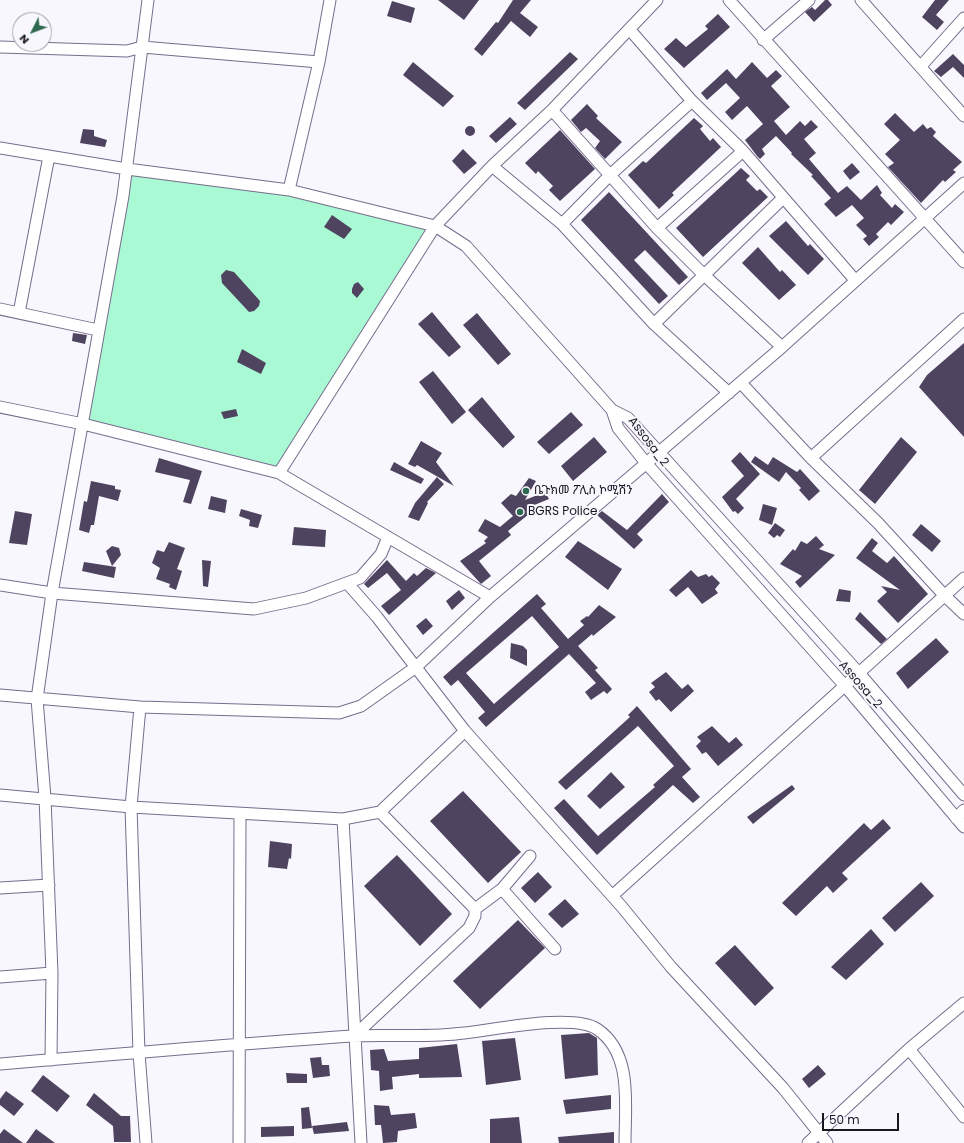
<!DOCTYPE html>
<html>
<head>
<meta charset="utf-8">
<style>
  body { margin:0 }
  #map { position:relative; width:964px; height:1143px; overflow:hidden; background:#f9f7fe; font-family:Poppins,sans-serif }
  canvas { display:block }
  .north { position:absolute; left:12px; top:12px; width:40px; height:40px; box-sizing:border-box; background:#f9f7fe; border:1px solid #9f9da6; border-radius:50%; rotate:228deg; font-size:11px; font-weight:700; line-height:16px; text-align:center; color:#191521 }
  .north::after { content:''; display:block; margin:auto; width:14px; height:18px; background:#2e6851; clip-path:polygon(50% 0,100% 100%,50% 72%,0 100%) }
  .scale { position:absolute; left:822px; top:1113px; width:77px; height:18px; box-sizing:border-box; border:2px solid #191521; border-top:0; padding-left:5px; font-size:12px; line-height:14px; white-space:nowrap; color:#191521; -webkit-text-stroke:3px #f9f7fe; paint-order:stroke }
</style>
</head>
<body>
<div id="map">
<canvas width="964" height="1143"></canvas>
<div class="north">N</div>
<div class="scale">50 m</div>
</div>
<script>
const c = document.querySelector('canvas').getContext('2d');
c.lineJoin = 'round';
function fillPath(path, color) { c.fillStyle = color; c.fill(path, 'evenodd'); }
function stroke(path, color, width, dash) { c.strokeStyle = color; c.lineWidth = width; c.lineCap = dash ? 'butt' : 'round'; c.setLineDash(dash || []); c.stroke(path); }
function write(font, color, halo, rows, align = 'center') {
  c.font = font + ' Poppins,"Noto Sans Ethiopic",sans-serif'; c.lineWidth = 4; c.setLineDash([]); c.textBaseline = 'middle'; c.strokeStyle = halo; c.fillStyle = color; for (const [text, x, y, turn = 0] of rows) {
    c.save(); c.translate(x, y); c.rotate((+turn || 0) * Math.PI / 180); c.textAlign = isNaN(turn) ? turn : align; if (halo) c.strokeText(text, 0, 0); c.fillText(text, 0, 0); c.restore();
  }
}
fillPath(new Path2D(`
  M125 167 295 191 434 228 280 471 82 422Z`), '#aaf9d5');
fillPath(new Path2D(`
  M438 0H479L464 20Z
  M513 0H531L520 13 538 27 530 37 511 21 482 56 474 49 496 22 498 23Z
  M825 0H828L832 5 814 22 805 12 812 7 815 10Z
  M935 0H949L936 15 944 22 937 30 922 17Z
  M392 1 415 8 411 23 387 16Z
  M718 14 730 27 684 68 664 49 676 38 686 47 708 29 705 26Z
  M570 52 578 59 525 110 517 103Z
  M953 54 964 65V78L953 67 941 77 934 71Z
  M413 62 454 96 443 107 403 75Z
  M752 62 767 78 776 70 782 76 771 86 790 107 774 121 786 135 800 121 805 126 811 120 818 127 804 139 816 153 809 159 838 193 847 186 861 200 877 185 882 193 880 195 892 208 895 204 904 212 891 225 888 222 876 234 879 237 869 246 863 239 867 236 856 225 864 218 852 205 836 217 824 204 831 198 811 176 813 175 791 154 792 153 776 136 762 149 765 154 760 159 757 156 745 140 763 124 747 106 732 120 725 112 740 98 726 83 707 100 701 93 727 69 736 79Z
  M587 104 598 116 596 118 622 142 605 159 595 148 600 141 586 128 581 132 571 120Z
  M895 113 914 132 923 124 927 129 931 127 936 132 933 136 962 162 953 170 956 172 945 182 943 180 921 203 888 167 894 163 885 154 900 140 884 124Z
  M510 117 517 124 496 143 489 136Z
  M694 118 703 126 700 129 710 141 713 138 721 147 672 193 674 195 659 209 628 175 643 161 646 163Z
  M465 131a5 5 0 1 1 10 0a5 5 0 1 1-10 0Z
  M83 129 94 130V136L107 140 105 147 80 143Z
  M560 130 595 169 560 201 549 190 553 186 538 171 536 174 525 163Z
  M463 149 477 163 464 174 452 161Z
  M852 163 860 172 850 180 843 171Z
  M741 168 750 176 746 180 757 191 760 189 768 197 703 257 676 228Z
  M609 192 688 277 679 285 645 250 634 260 668 296 659 304 581 220Z
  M332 215 352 229 344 239 324 227Z
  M786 221 808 246 810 244 824 259 808 275 769 236Z
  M758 247 780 272 782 270 796 285 779 300 742 263Z
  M226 270 234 272 260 301 259 306 254 311 249 312 222 283 221 275Z
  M358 282 364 289 357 298 352 293V289L354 284Z
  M432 312 461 347 449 357 418 324Z
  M477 313 511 354 498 365 463 325Z
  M73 333 87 335 85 344 72 341Z
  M964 343V437L919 387 927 375Z
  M242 349 266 363 261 374 237 362Z
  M433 371 466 412 452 424 419 382Z
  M482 397 515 437 503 448 468 410Z
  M236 409 238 416 224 419 221 412Z
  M571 412 583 425 549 454 537 442Z
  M594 437 607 452 573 481 561 466Z
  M901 437 917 452 875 504 859 490Z
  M421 441 442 453 436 462 454 486 417 465 415 467 408 464Z
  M740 452 760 474 736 499 744 508 738 514 735 511 733 512 722 497 744 476 731 461Z
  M755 456 768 465 773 457 797 472 800 469 820 491 809 501 799 490 801 488 786 472 779 482 751 462Z
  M159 458 202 471 191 504 183 502 190 480 155 472Z
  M394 462 424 479 421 484 390 470Z
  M437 477 444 484 427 502 428 503 419 521 408 517 415 503Z
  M529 478 536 481 525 500 545 492 549 499 527 508 529 514 508 531 511 535 479 561 491 576 481 584 460 561 486 543 484 541 488 537 478 531 485 519 500 527 513 516 501 503 511 494 516 496Z
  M91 481 115 486V489L121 490 118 501 99 496 94 525H91L89 533 79 530 84 501 87 502Z
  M662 494 669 502 637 534 643 540 634 549 597 515 602 511 627 530Z
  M211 496 227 500 225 513 208 509Z
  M763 504 777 508 772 525 759 520Z
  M241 509 262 515 258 528 249 526 250 520 239 516Z
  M15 511 32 514 27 545 9 543Z
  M775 523 785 530 780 537 777 535 774 538 768 533Z
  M921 524 941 541 932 552 912 535Z
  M294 527 326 530 325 547 292 545Z
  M816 536 824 545 819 549 835 555 800 588 795 582 802 576 780 564 793 549 795 551 801 541 807 544Z
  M872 538 878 543 872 551 887 563 894 556 928 594 898 623 877 601 887 592 881 586 900 590 856 558Z
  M578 541 622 569 608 590 565 557Z
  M169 542 185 548 177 569 182 571 176 590 169 587 170 584 156 579 160 568 152 563 157 550 164 552Z
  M112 546 119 548 121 555 112 566 106 551Z
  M202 560 211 561 208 587 203 586Z
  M387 560 406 581 414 573 417 576 426 568 436 573 389 615 381 606 401 590 387 573 368 588 364 584Z
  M84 562 116 567 114 578 82 571Z
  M691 570 698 577 706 574 709 577 712 575 720 583 715 589 718 593 702 604 688 587 676 597 669 590Z
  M839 589 851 591 850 602 836 601Z
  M459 590 465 598 452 610 446 601Z
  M537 594 546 604 541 608 568 639 584 625 580 621 587 616 588 617 599 605 616 617 593 636 592 634 578 646 598 668 595 670 612 689 607 694 604 691 591 700 585 692 596 683 569 654 486 727 478 718 485 712 458 680 451 686 443 677ZM532 616 559 647 494 704 466 673Z
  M860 612 887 639 881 644 855 619Z
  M426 618 433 626 423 635 416 626Z
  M936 638 949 652 908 689 896 673Z
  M511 643 523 646 527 650V666L510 658Z
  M666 672 682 689 688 684 694 691 671 712 659 699 656 701 649 692 655 687 651 683Z
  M637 706 691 769 682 777 700 797 693 803 673 785 597 855 554 808 564 799 598 836 655 787 653 785 674 766 638 726 566 790 558 782 630 717 628 715Z
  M712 726 729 743 736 737 743 745 718 766 706 752 702 754 696 746 701 741 697 737Z
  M611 772 625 787 600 809 587 796Z
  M792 785 795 789 753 824 747 817Z
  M463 791 521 852 488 883 430 821Z
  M883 819 891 828 842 873 848 879 833 893 827 886 796 916 782 903 864 823 871 830Z
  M270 841 292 844 291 859 289 858 287 869 268 867Z
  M397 855 452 914 420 946 364 886Z
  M538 872 552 887 535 903 521 888Z
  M921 882 934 896 895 932 882 918Z
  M565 899 579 914 562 928 548 914Z
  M518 920 545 948 480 1009 453 981Z
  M871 929 884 944 846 980 831 967Z
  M735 945 774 988 755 1006 715 963Z
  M589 1033 597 1038 598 1075 565 1079 561 1035Z
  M515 1038 521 1080 486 1085 482 1041Z
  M457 1044 462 1077 419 1078V1074L392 1077 393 1089 380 1091 379 1071 371 1070 370 1050 384 1049 388 1061 419 1059V1048Z
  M321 1057 322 1065H329L330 1076 313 1078 310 1058Z
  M818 1065 826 1074 809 1088 802 1079Z
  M286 1073 307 1074V1083H287Z
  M43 1075 70 1096 57 1112 31 1091Z
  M6 1091 24 1104 14 1116 0 1105V1099Z
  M94 1093 121 1116H130L131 1142H114L113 1126 86 1105Z
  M611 1095V1109L566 1114 563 1100Z
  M374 1105 389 1106 391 1115 415 1113 417 1128 398 1131 397 1142 383 1143 381 1125H375Z
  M309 1107 312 1128 302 1129 301 1108Z
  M519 1117 522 1143H490V1119Z
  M347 1122 349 1131 314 1134 312 1126Z
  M294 1126V1136L261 1137V1127Z
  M4 1129 23 1143H0V1134Z
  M36 1129 55 1143H26Z
  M614 1132V1143H559L558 1137Z`), '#4e4460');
const minor = new Path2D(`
  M729 0 964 262
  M861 0 964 116
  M630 30 692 101 743 151 855 280
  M763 40 809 0
  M0 47 127 51 142 47 319 62
  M921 66 964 18
  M552 110 657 228 703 274 782 347
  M0 148 127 169 289 190 435 226 466 246 612 410 628 418 859 673 964 795
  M492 166 562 224 654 324 729 393
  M289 190 319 62 330 0
  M562 224 610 175 692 101
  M657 228 743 151
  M0 309 98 330
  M19 313 49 156
  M654 324 783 198
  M741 383 811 458 878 523 944 595 964 614
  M0 407 83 424 279 473 490 597
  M612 410 618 428 646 463 845 686 964 827
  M811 458 964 319
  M279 473 435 226 492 166 552 110 657 0
  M348 584 377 617 465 731 622 907 671 967 783 1088 827 1143
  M0 585 52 593 254 609 306 598 360 578 381 554 388 537
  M0 695 140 707 339 713 361 706 416 667 490 597 782 347 964 183
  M140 707 131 807 139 1053 146 1143
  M0 795 131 807 343 819 380 812 465 731
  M956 818 964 810
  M343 819 361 1143
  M0 888 49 885
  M502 889 555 949
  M612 896 964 578
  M475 909 502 889 530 856
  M0 977 52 973
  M354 1036 469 928 475 916V909L380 812
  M909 1049 964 1117
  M51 1060 52 973 45 798 37 699 52 593 123 196 148 0
  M0 1064C117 1054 234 1044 352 1036 389 1034 427 1038 464 1033 494 1030 573 1013 597 1029 633 1053 625 1105 625 1143
  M239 1143 240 814
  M808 1143 909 1049 964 1003`);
stroke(minor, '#776c8b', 13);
stroke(minor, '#fff', 11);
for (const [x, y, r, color] of [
  [526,491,4,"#2e6851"],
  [520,512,4,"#2e6851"]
]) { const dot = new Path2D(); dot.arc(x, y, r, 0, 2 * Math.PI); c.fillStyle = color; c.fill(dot); stroke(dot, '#f9f7fe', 1.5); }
write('12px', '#191521', '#f9f7fe', [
  ["Assosa_2",648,442,53],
  ["Assosa_2",860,685,49]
]);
write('12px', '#191521', '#f9f7fe', [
  ["ቤጉክመ ፖሊስ ኮሚሽን",534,491],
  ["BGRS Police",528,512]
], 'left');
</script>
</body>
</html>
